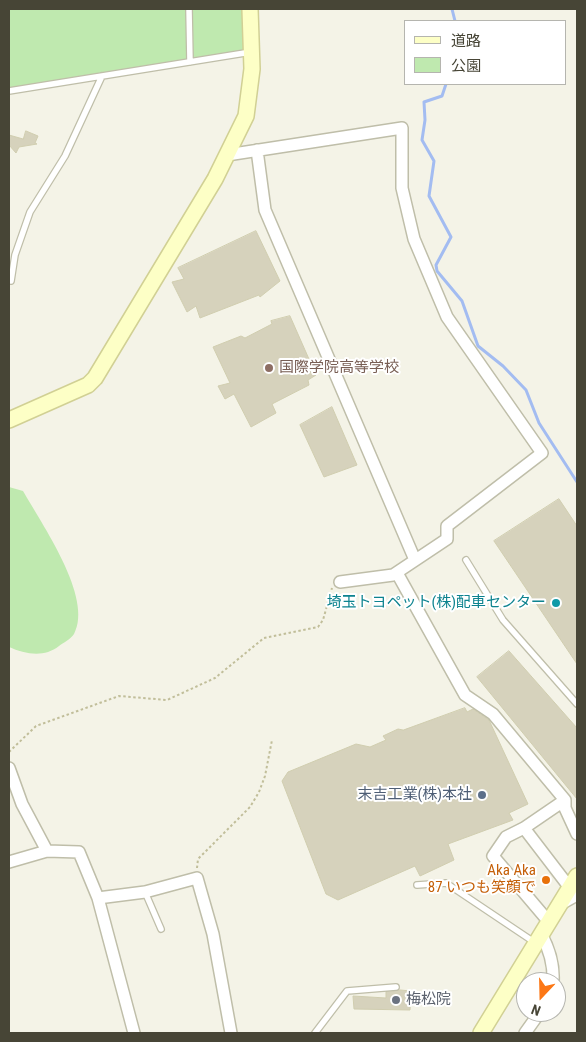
<!DOCTYPE html>
<html>
<head>
<meta charset="utf-8">
<style>
  body { margin:0 }
  #map { position:relative; width:586px; height:1042px; overflow:hidden; background:#f4f3e7; font-family:"Roboto Condensed","Noto Sans JP",sans-serif }
  canvas { display:block }
  .frame { position:absolute; inset:0; border:10px solid #474536; pointer-events:none }
  .legend { position:absolute; left:404px; top:20px; width:162px; height:65px; box-sizing:border-box; background:#fff; border:1px solid #b5b5af; margin:0; padding:6px 9px; list-style:none; font-size:15px; color:#474536 }
  .legend li { display:flex; align-items:center; gap:10px; height:25px }
  .legend b { width:25px; border:1px solid #b5b5af }
  .north { position:absolute; left:516px; top:972px; width:50px; height:50px; box-sizing:border-box; background:#fff; border:1px solid #b5b5af; border-radius:50%; rotate:201deg; font-size:14px; font-weight:700; line-height:20px; text-align:center; color:#474536 }
  .north::after { content:''; display:block; margin:auto; width:18px; height:22px; background:#fc7715; clip-path:polygon(50% 0,100% 100%,50% 72%,0 100%) }
</style>
</head>
<body>
<div id="map">
<canvas width="586" height="1042"></canvas>
<div class="frame"></div>
<ul class="legend">
<li><b style="height:6px;background:#fdffc6"></b>道路</li>
<li><b style="height:14px;background:#bfe9af"></b>公園</li>
</ul>
<div class="north">N</div>
</div>
<script>
const c = document.querySelector('canvas').getContext('2d');
c.lineJoin = 'round';
function fillPath(path, color) { c.fillStyle = color; c.fill(path, 'evenodd'); }
function stroke(path, color, width, dash) { c.strokeStyle = color; c.lineWidth = width; c.lineCap = dash ? 'butt' : 'round'; c.setLineDash(dash || []); c.stroke(path); }
function write(font, color, halo, rows, align = 'center') {
  c.font = font + ' "Roboto Condensed","Noto Sans JP",sans-serif'; c.lineWidth = 4; c.setLineDash([]); c.textBaseline = 'middle'; c.strokeStyle = halo; c.fillStyle = color; for (const [text, x, y, turn = 0] of rows) {
    c.save(); c.translate(x, y); c.rotate((+turn || 0) * Math.PI / 180); c.textAlign = isNaN(turn) ? turn : align; if (halo) c.strokeText(text, 0, 0); c.fillText(text, 0, 0); c.restore();
  }
}
fillPath(new Path2D(`
  M9 9H247L251 52 9 91Z
  M9 487 23 491C41 523 94 598 74 634 71 639 63 643 59 646 44 658 25 654 9 647Z`), '#bfe9af');
stroke(new Path2D(`
  M452 9 455 21
  M446 84 442 96 424 102 425 120 422 140 434 161 429 196 451 237 436 265 437 271 462 301 478 346 503 366 526 390 539 423 577 482`), '#a3bcf1', 3);
const building = new Path2D(`
  M26 131 38 136 35 143 37 144 19 147 16 153 9 145V135L23 139Z
  M256 231 280 281 260 297 259 295 200 318 196 306 187 312 172 282 184 279 178 268Z
  M290 316 316 375 308 380 309 385 272 404 276 413 251 427 234 394 225 399 218 386 230 383 213 347 241 336 245 338 272 324 271 321Z
  M332 407 357 465 324 477 300 425Z
  M559 499 577 526V664L494 541Z
  M509 651 577 728V799L477 677Z
  M465 708 467 712 473 709 489 720 528 804 509 813 513 820 448 844 454 860 420 876 415 866 338 900 326 894 282 781 288 772 356 744 370 747 386 740 383 736 398 729 403 730Z
  M400 990 411 991 410 1010 354 1009 353 996 386 998V992Z`);
fillPath(building, '#d6d2bc');
stroke(building, '#d0cdaf', 1);
const lane = new Path2D(`
  M189 9 190 62
  M9 91 251 52
  M11 281 15 255 30 212 65 156 102 76
  M466 560 503 620 577 704
  M417 885 446 883 534 942
  M145 892 161 929
  M315 1033 347 991 396 987`);
const street = new Path2D(`
  M257 150 265 210 415 560
  M227 155 402 128V188L414 239 447 317 542 453 447 526V539L393 575 340 582
  M397 573 465 695 493 714 565 800V808L577 834
  M9 768 22 804 47 851
  M524 828 570 888
  M9 862 47 851 79 852 98 898 134 1033
  M98 898 145 892 197 878 213 934 231 1033
  M559 905 577 895
  M549 922 493 856 506 837 524 828 565 800
  M541 934C550 950 554 964 553 982
  M525 1033 540 1012`);
const secondary = new Path2D(`
  M9 420 88 385 95 378 215 179 246 116 252 69 250 9
  M481 1033 577 876`);
stroke(lane, '#bfbea9', 8);
stroke(street, '#bfbea9', 14);
stroke(secondary, '#d1d094', 18);
stroke(new Path2D(`
  M9 752 36 726 119 696 167 700 215 678 264 638 318 627 323 620 332 588
  M197 868 198 859 250 807 259 792 265 776 272 740`), '#c1be9a', 2, [2.5, 2.5]);
stroke(lane, '#fff', 5.5);
stroke(street, '#fff', 11);
stroke(secondary, '#fdffc6', 15);
for (const [x, y, r, color] of [
  [269,368,5,"#8d6e63"],
  [556,603,5,"#0f9aa8"],
  [482,795,5,"#5c6f8a"],
  [546,880,5,"#e8710a"],
  [396,1000,5,"#6b7280"]
]) { const dot = new Path2D(); dot.arc(x, y, r, 0, 2 * Math.PI); c.fillStyle = color; c.fill(dot); stroke(dot, '#fff', 2); }
write('15px', '#785e54', '#fff', [
  ["国際学院高等学校",279,368]
], 'left');
write('15px', '#0d838f', '#fff', [
  ["埼玉トヨペット(株)配車センター",546,603]
], 'right');
write('15px', '#4e5e75', '#fff', [
  ["末吉工業(株)本社",472,795]
], 'right');
write('15px', '#c56008', '#fff', [
  ["Aka Aka",536,871],
  ["87 いつも笑顔で",536,888]
], 'right');
write('15px', '#5b616d', '#fff', [
  ["梅松院",406,1000]
], 'left');
</script>
</body>
</html>
